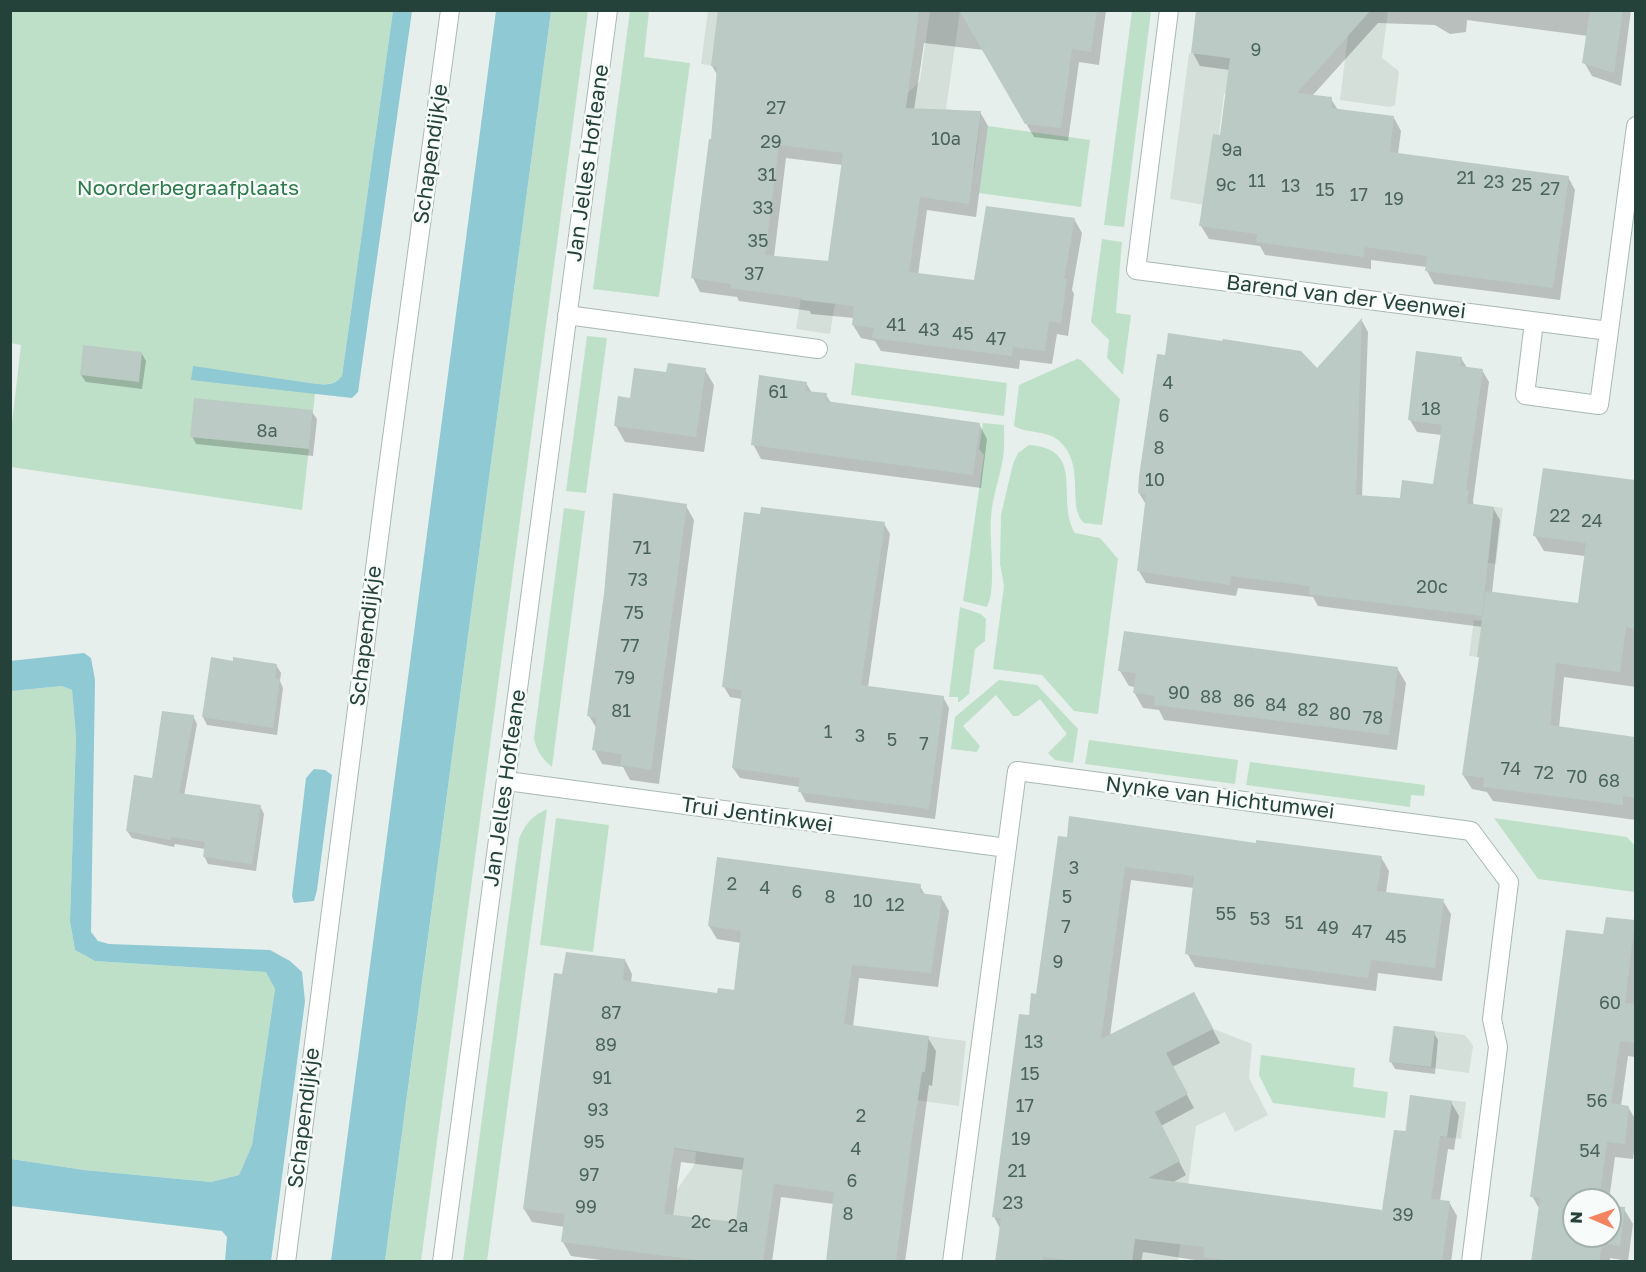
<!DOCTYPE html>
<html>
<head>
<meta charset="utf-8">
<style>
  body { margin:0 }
  #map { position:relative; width:1646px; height:1272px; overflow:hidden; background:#e6efeb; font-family:"Golos Text",sans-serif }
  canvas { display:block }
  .frame { position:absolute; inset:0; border:12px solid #24423a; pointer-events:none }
  .north { position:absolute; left:1562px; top:1188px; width:60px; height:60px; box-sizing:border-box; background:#f7fbf9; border:2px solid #a3b1ad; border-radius:50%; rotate:272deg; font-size:16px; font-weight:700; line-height:24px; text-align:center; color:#24423a }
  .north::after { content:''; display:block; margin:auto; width:21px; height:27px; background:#f4845f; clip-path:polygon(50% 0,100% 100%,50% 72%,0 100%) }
</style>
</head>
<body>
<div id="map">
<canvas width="1646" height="1272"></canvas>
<div class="frame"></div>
<div class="north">N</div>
</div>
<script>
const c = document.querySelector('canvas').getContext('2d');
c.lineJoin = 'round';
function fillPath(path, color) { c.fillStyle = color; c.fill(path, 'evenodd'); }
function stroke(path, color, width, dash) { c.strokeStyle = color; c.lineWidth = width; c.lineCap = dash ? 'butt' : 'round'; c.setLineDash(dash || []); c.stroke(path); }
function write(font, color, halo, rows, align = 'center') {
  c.font = font + ' "Golos Text",sans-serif'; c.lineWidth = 5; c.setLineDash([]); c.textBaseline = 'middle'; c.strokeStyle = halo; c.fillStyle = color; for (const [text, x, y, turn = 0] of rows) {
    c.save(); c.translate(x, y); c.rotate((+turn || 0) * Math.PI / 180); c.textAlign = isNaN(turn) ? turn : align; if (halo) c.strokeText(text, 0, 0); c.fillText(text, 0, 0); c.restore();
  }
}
fillPath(new Path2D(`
  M708 11H754L746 71 701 64Z
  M930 11H960L946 109 981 114 974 171 938 167 842 117 908 93 920 81Z
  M1324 11H1388L1382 58 1399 71 1395 105 1390 107 1340 100 1348 35Z
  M1189 53 1291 66 1286 101 1224 93 1219 135 1247 138 1238 211 1170 199Z
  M807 259 841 263 837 304H835L830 334 796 329Z
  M1459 502 1503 508 1496 564 1452 558Z
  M1474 620 1523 626 1518 662 1469 656Z
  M718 988 782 996 841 1046 888 1031 966 1041 959 1106 803 1085 787 1153 783 1185 751 1181 745 1223 710 1261 668 1256 676 1191 695 1164 696 1152 655 1146 710 1051Z
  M1194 992 1214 1029 1252 1044 1249 1078 1268 1115 1235 1132 1225 1112 1196 1126 1178 1261 1113 1262 1146 1016Z
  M1393 1026 1465 1035 1473 1046 1469 1073 1389 1062Z
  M1410 1095 1466 1102 1461 1139 1405 1132Z`), '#d4dfda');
fillPath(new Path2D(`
  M11 11H393L342 376C334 385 327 384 316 385L302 510 11 467V432L21 345 10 343Z
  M551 11H588L421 1261 385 1262Z
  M630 11H649L644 57 690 63 659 297 593 289Z
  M1132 11H1151L1124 227 1104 225Z
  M988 126 1090 140 1081 207 979 193Z
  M1102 239 1122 242 1116 313 1131 315 1123 375 1107 358 1109 340 1091 322Z
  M587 336 607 338 586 493 566 491Z
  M1077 359 1081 360 1120 399 1102 525 1084 523C1066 506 1087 464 1058 440 1046 430 1028 434 1014 426L1019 385Z
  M855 363 1007 383 1004 416 851 395Z
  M983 423 1004 425C1004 436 1005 447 1003 458 1000 478 992 497 991 518 989 540 997 589 987 607L963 601 984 455 979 449Z
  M1029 445C1087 449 1055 499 1075 533L1100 538 1118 559 1098 714 1074 711 1042 675 993 669 1004 586 1000 564 1001 515 1013 464 1018 453Z
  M564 508 585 511 552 767C542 759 536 750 534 738Z
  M960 607 981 614 986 619 985 641 975 649 969 694 958 703V697H949Z
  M999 680 1037 685 1078 729 1073 763 1055 760 1048 753 1067 734 1040 699 1018 716H1013L996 695 963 726 980 746 977 752 951 749 955 717Z
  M62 686 72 690 76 737 70 921 75 950 95 961 267 972 275 989 252 1145 239 1175 211 1182 84 1170 11 1159 10 691Z
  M1089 740 1238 760 1235 784 1085 764Z
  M1250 762 1425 785 1424 796 1411 795 1410 807 1246 785Z
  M547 809 487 1261H463L519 839C525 824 532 816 547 809Z
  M556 818 609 825 593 952 540 945Z
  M1494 818 1627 837 1635 846V892L1538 879Z
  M1261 1055 1355 1068 1353 1087 1388 1092 1385 1118 1273 1103 1259 1075Z`), '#bfe0c8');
fillPath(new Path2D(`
  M393 11H412L358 392 352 398 191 380 193 366 316 384C328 385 334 385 342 376Z
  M496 11H551L385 1261H331Z
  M84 653 91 658 95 680 91 932 98 941 109 944 270 950 290 961 302 972 305 1001 271 1261H225L227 1237 222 1231 11 1206V1159L84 1170 211 1182 239 1175 252 1145 275 989 266 972 95 961 75 950 70 921 76 737 72 690 62 686 11 691 10 661Z
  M314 769 325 770 332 775 317 890 314 901 294 903 292 896 306 778Z`), '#8ec9d4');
fillPath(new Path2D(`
  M720 10H1106L1099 65 1079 62 1068 141 1034 137 984 50 924 43 914 110 980 112 988 126 976 217 927 210 918 275 975 282 1074 219 1082 233 1072 290 1074 294 1068 336 1057 334 1052 364 1020 360 1019 369 881 351 875 341 861 338 853 325 854 318 811 314 810 311 739 301 737 297 700 292 693 278 712 140 718 76 712 66ZM786 158 843 165 830 263 774 257Z
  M1198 10H1631L1621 86 1592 76 1584 62 1588 36 1467 20 1466 32 1450 34 1435 25 1378 23 1312 96 1331 99 1338 110 1394 118 1401 131 1398 154 1568 177 1575 190 1560 300 1434 284 1427 271V267L1371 260V269L1265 255 1260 246 1209 239 1201 226 1222 136 1230 70 1200 66 1193 53Z
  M1362 321 1368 332 1362 497 1401 500 1434 485 1442 435 1417 432 1410 420 1461 358 1467 368 1482 370 1489 382 1473 501 1474 506 1493 508 1500 520 1492 593 1579 605 1585 556 1544 551 1535 536 1544 469 1636 481V687L1564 677 1559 728 1636 738V820L1493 801 1487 792 1472 789 1463 775 1480 659 1483 627 1318 606 1313 597 1238 588 1236 596 1146 583 1139 571 1147 506 1139 493 1318 370Z
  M142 354 146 361 142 389 86 382 81 375Z
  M705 370 714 385 704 452 625 442 616 426 631 399 667 374Z
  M806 383 812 393 826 395 831 403 979 424 987 439 981 488 761 459 753 444Z
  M312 412 317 419 313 456 196 444 192 436Z
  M686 506 694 520 659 784 630 780 623 767 602 764 594 749 597 729 589 716Z
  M884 524 890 534 868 687 943 697 949 708 935 819 806 802 800 791V787L740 778 733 768 742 699 730 697 724 687Z
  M234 662 276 665 281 673 280 681 283 688 277 735 207 725 203 717Z
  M1397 668 1406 683 1397 750 1164 720 1159 710 1143 708 1134 692 1135 687 1129 686 1120 671Z
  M193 716 197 724 184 796 260 806 264 814 256 871 208 864 204 856 205 849 175 844 174 847 132 838 127 831 154 780Z
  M1059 838 1257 844 1381 857 1389 871 1386 893 1443 901 1451 914 1442 981 1378 973 1376 991 1195 967 1187 953 1194 888 1131 880 1110 1036 1201 1007 1220 1043 1172 1067 1194 1108 1161 1126 1186 1175 1172 1183 1384 1212 1408 1133 1451 1102 1459 1116 1454 1150 1448 1149 1440 1201 1449 1202 1457 1216 1451 1262H1208L1143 1252 1141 1262H1005L1001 1230 994 1217 1030 1017 1037 995Z
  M920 886 925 895 941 897 949 911 938 987 859 978 853 1027 928 1038 936 1051 932 1086 929 1085 905 1262H827L834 1204 781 1197 772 1262H616L571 1256 563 1242 565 1227 532 1222 524 1209 564 976 625 960 632 974 631 983 719 995 735 991 741 943 717 939 709 926ZM681 1162 744 1170 737 1224 673 1216Z
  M1607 918 1636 923V1057L1628 1056 1621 1106 1628 1107 1636 1120V1138L1633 1159 1615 1157 1609 1200H1574V1236H1610V1207L1624 1209 1633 1224 1628 1261 1610 1258V1262H1533L1540 1210 1532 1196 1605 936Z
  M1434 1033 1438 1040 1435 1074 1395 1069 1391 1062Z`), '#0003');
fillPath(new Path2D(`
  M718 10H919L906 108 981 111 969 204 920 197 909 272 974 280 986 206 1075 218 1064 279H1067L1061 323 1049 321 1045 351 1013 347 1012 356 872 338 874 328 852 325 854 306 801 300V298L730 288 731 284 691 278 709 139H711L717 67 711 66ZM779 145 843 153 828 261 765 255Z
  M959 10H1097L1091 52 1072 49 1061 128 1025 124Z
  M1196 10H1371L1297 93 1332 97 1331 108 1394 116 1390 152 1569 176 1553 288 1425 271 1427 256 1365 247 1364 257 1256 242 1257 234 1199 226 1213 134 1220 135 1230 58 1191 53Z
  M1590 10H1623L1614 73 1582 63Z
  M1362 318 1356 495 1400 498 1402 480 1433 484 1442 425 1408 420 1416 351 1462 357 1460 366 1483 369 1466 490H1469L1467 503 1494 507 1482 616 1309 594 1310 586 1231 576 1230 585 1137 571 1146 495 1138 493 1139 476 1157 354 1165 355 1168 333 1222 341 1223 339 1301 351 1317 368Z
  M83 345 142 352 139 382 80 375Z
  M668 363 706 368 696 437 614 426 618 396 630 398 634 368 666 372Z
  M759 375 807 382 806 391 827 393 826 401 980 423 973 475 751 445Z
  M194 398 313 410 309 449 190 437Z
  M1543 468 1635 480V629L1626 627 1620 672 1556 663 1550 725 1635 737V798L1623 796V805L1483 787 1484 778 1462 775 1479 657H1477L1486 591 1578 603 1586 543 1533 536Z
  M613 493 687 504 651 770 620 765 622 754 592 750 597 718 587 716 604 594Z
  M761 507 885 522 861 685 944 696 929 809 798 792 800 778 732 768 742 690 722 687 744 512 760 514Z
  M1124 631 1398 667 1389 735 1154 705 1155 696 1133 693 1136 673 1118 671Z
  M211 657 233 661V657L277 664 275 678 280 679 273 728 202 717Z
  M162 711 194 715 179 793 261 805 252 864 203 857 205 842 171 837 170 840 126 831 134 775 152 778Z
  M1069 816 1256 843V840L1382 856 1377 891 1444 899 1435 968 1371 960 1368 978 1185 954 1194 876 1125 867 1101 1039 1194 992 1213 1029 1166 1053 1188 1094 1155 1112 1180 1161 1148 1178 1382 1210 1394 1130 1406 1131 1410 1095 1452 1101 1447 1137 1440 1136 1431 1199 1450 1201 1442 1262H1239L1203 1257 1204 1247 1135 1239 1132 1262H1084L1043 1257V1262H995L1001 1218 992 1217 1019 1014 1029 1015 1031 993 1036 994 1058 836 1067 837Z
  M717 857 921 884 920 893 942 896 931 973 852 965 844 1024 929 1036 925 1072H922L912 1137 896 1262H826L834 1192 774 1184 763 1262H711L561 1242 565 1214 523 1209 554 973 562 974 566 952 625 959 623 980 717 993 718 988 734 990 741 931 708 926ZM674 1148 744 1158 736 1222 664 1214Z
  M1606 917 1635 920 1625 1003 1635 1004V1043L1620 1041 1611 1103 1629 1106 1625 1144 1607 1142 1599 1200H1574V1236H1610V1206L1625 1207 1620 1246 1602 1243 1599 1262H1531L1540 1198 1530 1197 1566 930 1603 934Z
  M1394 1026 1435 1031 1431 1067 1389 1062Z`), '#bbcac4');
const minor = new Path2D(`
  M1169 10 1136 270 1609 331 1636 126
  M567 315 818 349
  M1534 322 1525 395 1599 405 1609 331
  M507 781 1007 848
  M286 1262 387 475 450 10
  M442 1262 608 10
  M952 1262 1017 771 1471 831 1509 882 1492 1019 1498 1047 1471 1262`);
stroke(minor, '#a8b8b2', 20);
stroke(minor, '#fff', 18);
write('18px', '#4a645c', null, [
  ["9",1256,50],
  ["27",776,108],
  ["10a",946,139],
  ["29",771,142],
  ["9a",1232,150],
  ["31",767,175],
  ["21",1466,178],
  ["11",1257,181],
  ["23",1494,182],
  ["9c",1226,185],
  ["25",1522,185],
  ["13",1291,186],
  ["27",1550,189],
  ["15",1325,190],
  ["17",1359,195],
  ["19",1394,199],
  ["33",763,208],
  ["35",758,241],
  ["37",754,274],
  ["41",896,325],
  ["43",929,330],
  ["45",963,334],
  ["47",996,339],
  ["4",1168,383],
  ["61",778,392],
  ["18",1431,409],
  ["6",1164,416],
  ["8a",267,431],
  ["8",1159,448],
  ["10",1155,480],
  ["22",1560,516],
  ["24",1592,521],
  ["71",642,548],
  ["73",638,580],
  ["20c",1432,587],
  ["75",634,613],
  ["77",630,646],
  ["79",625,678],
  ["90",1179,693],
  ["88",1211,697],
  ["86",1244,701],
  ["84",1276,705],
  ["82",1308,710],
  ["81",621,711],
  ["80",1340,714],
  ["78",1373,718],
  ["1",828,732],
  ["3",860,736],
  ["5",892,740],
  ["7",924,744],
  ["74",1511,769],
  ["72",1544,773],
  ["70",1577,777],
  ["68",1609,781],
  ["3",1074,868],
  ["2",732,884],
  ["4",765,888],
  ["6",797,892],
  ["8",830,897],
  ["5",1067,897],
  ["10",863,901],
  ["12",895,905],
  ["55",1226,914],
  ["53",1260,919],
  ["51",1294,923],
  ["7",1066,927],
  ["49",1328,928],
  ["47",1362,932],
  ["45",1396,937],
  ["9",1058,962],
  ["60",1610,1003],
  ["87",611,1013],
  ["13",1034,1042],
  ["89",606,1045],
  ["15",1030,1074],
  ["91",602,1078],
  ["56",1597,1101],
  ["17",1025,1106],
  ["93",598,1110],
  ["2",861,1116],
  ["19",1021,1139],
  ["95",594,1142],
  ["4",856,1149],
  ["54",1590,1151],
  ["21",1017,1171],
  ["97",589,1175],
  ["6",852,1181],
  ["23",1013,1203],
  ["99",586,1207],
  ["8",848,1214],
  ["39",1403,1215],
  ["2c",701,1222],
  ["2a",738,1226]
]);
write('21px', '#24423a', '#f7fbf9', [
  ["Schapendijkje",431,154,-82],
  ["Jan Jelles Hofleane",588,163,-82],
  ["Barend van der Veenwei",1346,297,7],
  ["Schapendijkje",366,636,-83],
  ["Jan Jelles Hofleane",505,788,-82],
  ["Nynke van Hichtumwei",1220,798,7],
  ["Trui Jentinkwei",757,815,8],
  ["Schapendijkje",304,1118,-83]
]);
write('21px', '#2d7a4b', '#f7fbf9', [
  ["Noorderbegraafplaats",188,188]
]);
</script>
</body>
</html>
